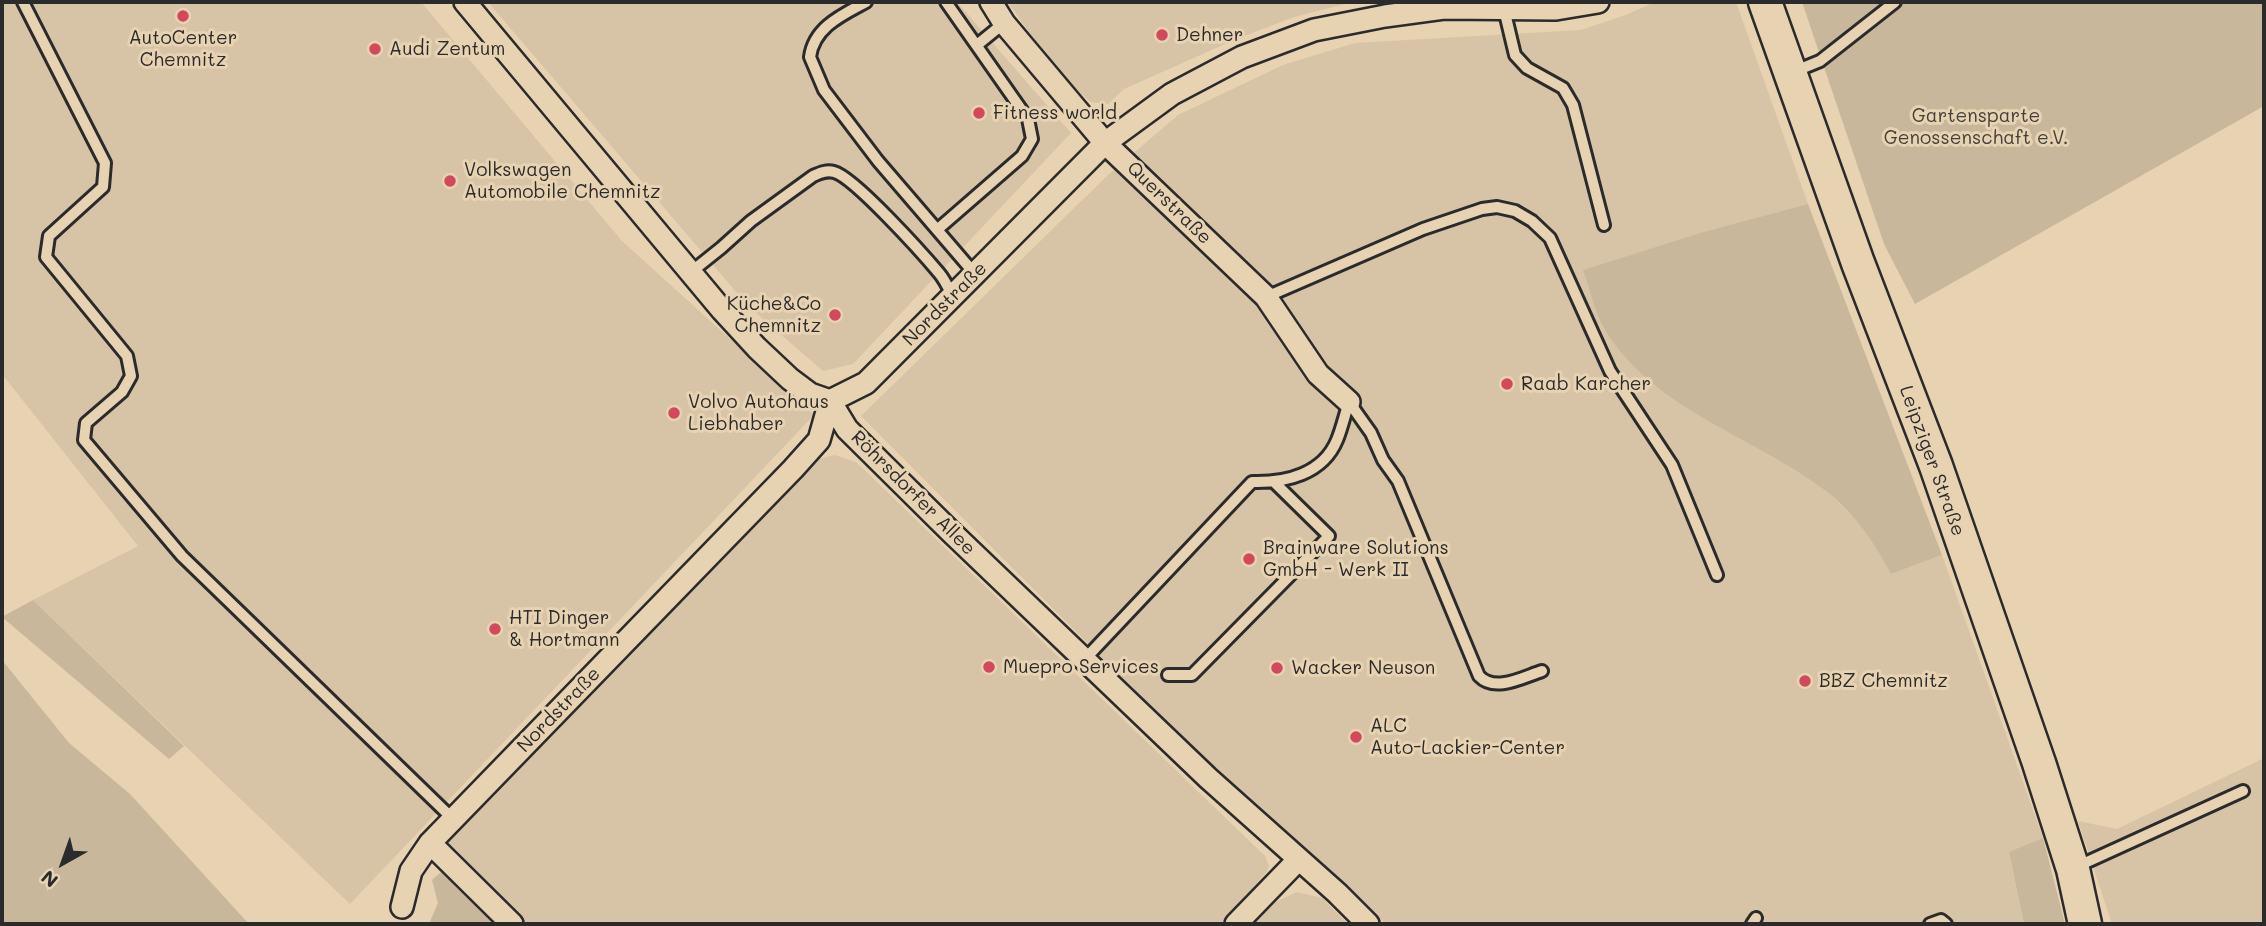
<!DOCTYPE html>
<html>
<head>
<meta charset="utf-8">
<style>
  body { margin:0 }
  #map { position:relative; width:2266px; height:926px; overflow:hidden; background:#e7d2b1; font-family:Mali,sans-serif }
  canvas { display:block }
  .frame { position:absolute; inset:0; border:4px solid #2b2b2b; pointer-events:none }
  .north { position:absolute; left:28px; top:828px; width:70px; height:70px; -webkit-text-stroke:5px #e7d2b1; paint-order:stroke; rotate:220deg; font-size:19px; font-weight:700; line-height:28px; text-align:center; color:#2b2b2b }
  .north::after { content:''; display:block; margin:auto; width:24px; height:32px; background:#2b2b2b; clip-path:polygon(50% 0,100% 100%,50% 72%,0 100%) }
</style>
</head>
<body>
<div id="map">
<canvas width="2266" height="926"></canvas>
<div class="frame"></div>
<div class="north">N</div>
</div>
<script>
const c = document.querySelector('canvas').getContext('2d');
c.lineJoin = 'round';
function fillPath(path, color) { c.fillStyle = color; c.fill(path, 'evenodd'); }
function stroke(path, color, width, dash) { c.strokeStyle = color; c.lineWidth = width; c.lineCap = dash ? 'butt' : 'round'; c.setLineDash(dash || []); c.stroke(path); }
function write(font, color, halo, rows, align = 'center') {
  c.font = font + ' Mali,sans-serif'; c.lineWidth = 6; c.setLineDash([]); c.textBaseline = 'middle'; c.strokeStyle = halo; c.fillStyle = color; for (const [text, x, y, turn = 0] of rows) {
    c.save(); c.translate(x, y); c.rotate((+turn || 0) * Math.PI / 180); c.textAlign = isNaN(turn) ? turn : align; if (halo) c.strokeText(text, 0, 0); c.fillText(text, 0, 0); c.restore();
  }
}
fillPath(new Path2D(`
  M2 2H421L622 241 814 415 350 904 33 600 138 546 2 374Z
  M488 2H957L1071 133 853 364 823 371 749 307Z
  M1008 2H1353L1294 17 1234 40 1124 89 1108 104 1091 102 1077 90 1028 31Z
  M1655 2H1736L1808 204 1703 232 1584 270 1604 329 1829 493 1853 517 1875 544 1891 574 1942 555 2043 838 2009 853 2024 924H1386L1196 752 861 416 1108 175 1178 115 1283 65 1355 43 1581 30 1623 16Z
  M835 455 856 462 1265 856 1269 866 1266 873 1220 924H525L447 849 448 843 469 817 808 466 817 459Z
  M2264 758V924H2112L2078 821 2117 829Z
  M1297 892 1322 898 1348 924H1253L1276 902Z`), '#d7c4a6');
fillPath(new Path2D(`
  M1802 2H2264V106L1915 304 1884 244Z
  M1808 204 1942 555 1891 574C1875 543 1854 513 1826 491 1754 436 1655 411 1605 330 1595 313 1590 289 1583 270L1703 232Z
  M33 600 184 746 169 759 2 617Z
  M2 660 69 743 130 794 249 924H2Z
  M2043 838 2065 924H2024L2009 852Z
  M441 872 494 924H429L438 903 432 880Z`), '#c8b79b');
const lane = new Path2D(`
  M23 2 105 163 103 187 49 236 46 257 127 356 131 376 122 392 86 423 84 440 182 556 453 819
  M866 2C842 15 814 27 810 57L824 90 878 161 975 274
  M1504 9 1515 55 1527 68 1563 88 1573 105 1604 225
  M977 45 1004 23
  M1793 72 1820 61 1895 2
  M938 229 1022 156 1032 139 1028 119 946 2
  M691 272 721 248 751 221 813 176C820 173 826 170 834 172 854 177 923 254 939 273 945 280 949 289 953 297
  M1266 297 1423 229 1482 209 1497 207 1515 211 1532 221 1550 238 1610 371 1672 465 1717 575
  M1349 402 1371 433 1383 460 1398 481 1479 676C1495 693 1523 677 1542 671
  M1084 660 1252 482C1286 483 1323 474 1337 440 1342 428 1345 414 1349 402
  M1168 675H1192L1329 536 1275 483
  M2076 867 2243 791
  M1752 924 1756 918
  M1930 924 1941 920 1946 924`);
const street = new Path2D(`
  M465 2 722 310 757 348 790 379 810 394 830 401 847 429 950 531 1208 778 1337 893 1368 924
  M991 2 1004 23 1105 143 1266 297 1318 374 1349 402
  M430 843 512 924
  M402 907 411 871 430 843 793 469 819 440 830 401 866 383 1105 143 1172 94 1242 57 1314 30 1385 16 1444 8 1556 9 1598 2
  M1236 924 1299 859`);
const secondary = new Path2D(`
  M1765 2 1858 263 1936 466 2039 763 2073 869 2085 924`);
stroke(lane, '#2b2b2b', 16);
stroke(street, '#2b2b2b', 26);
stroke(secondary, '#2b2b2b', 37);
stroke(lane, '#e7d2b1', 10);
stroke(street, '#e7d2b1', 21);
stroke(secondary, '#e7d2b1', 32);
for (const [x, y, r, color] of [
  [183,16,7,"#d1495b"],
  [1162,35,7,"#d1495b"],
  [375,49,7,"#d1495b"],
  [979,113,7,"#d1495b"],
  [450,181,7,"#d1495b"],
  [835,315,7,"#d1495b"],
  [1507,384,7,"#d1495b"],
  [674,413,7,"#d1495b"],
  [1249,559,7,"#d1495b"],
  [495,629,7,"#d1495b"],
  [989,667,7,"#d1495b"],
  [1277,668,7,"#d1495b"],
  [1805,681,7,"#d1495b"],
  [1356,737,7,"#d1495b"]
]) { const dot = new Path2D(); dot.arc(x, y, r, 0, 2 * Math.PI); c.fillStyle = color; c.fill(dot); stroke(dot, '#e7d2b1', 2.5); }
write('19px', '#2b2b2b', '#e7d2b1', [
  ["Dehner",1176,35],
  ["AutoCenter",183,38,"center"],
  ["Chemnitz",183,60,"center"],
  ["Audi Zentum",389,49],
  ["Fitness world",993,113],
  ["Volkswagen",464,170],
  ["Automobile Chemnitz",464,192],
  ["Küche&Co",821,304,"right"],
  ["Chemnitz",821,326,"right"],
  ["Raab Karcher",1521,384],
  ["Volvo Autohaus",688,402],
  ["Liebhaber",688,424],
  ["Brainware Solutions",1263,548],
  ["GmbH - Werk II",1263,570],
  ["HTI Dinger",509,618],
  ["& Hortmann",509,640],
  ["Muepro Services",1003,667],
  ["Wacker Neuson",1291,668],
  ["BBZ Chemnitz",1819,681],
  ["ALC",1370,726],
  ["Auto-Lackier-Center",1370,748]
], 'left');
write('19px', '#43403c', '#e7d2b1', [
  ["Gartensparte",1976,116],
  ["Genossenschaft e.V.",1976,138]
]);
write('19px', '#2b2b2b', '#e7d2b1', [
  ["Querstraße",1169,203,44],
  ["Nordstraße",945,304,-45],
  ["Leipziger Straße",1932,461,70],
  ["Röhrsdorfer Allee",913,493,45],
  ["Nordstraße",559,710,-46]
]);
</script>
</body>
</html>
